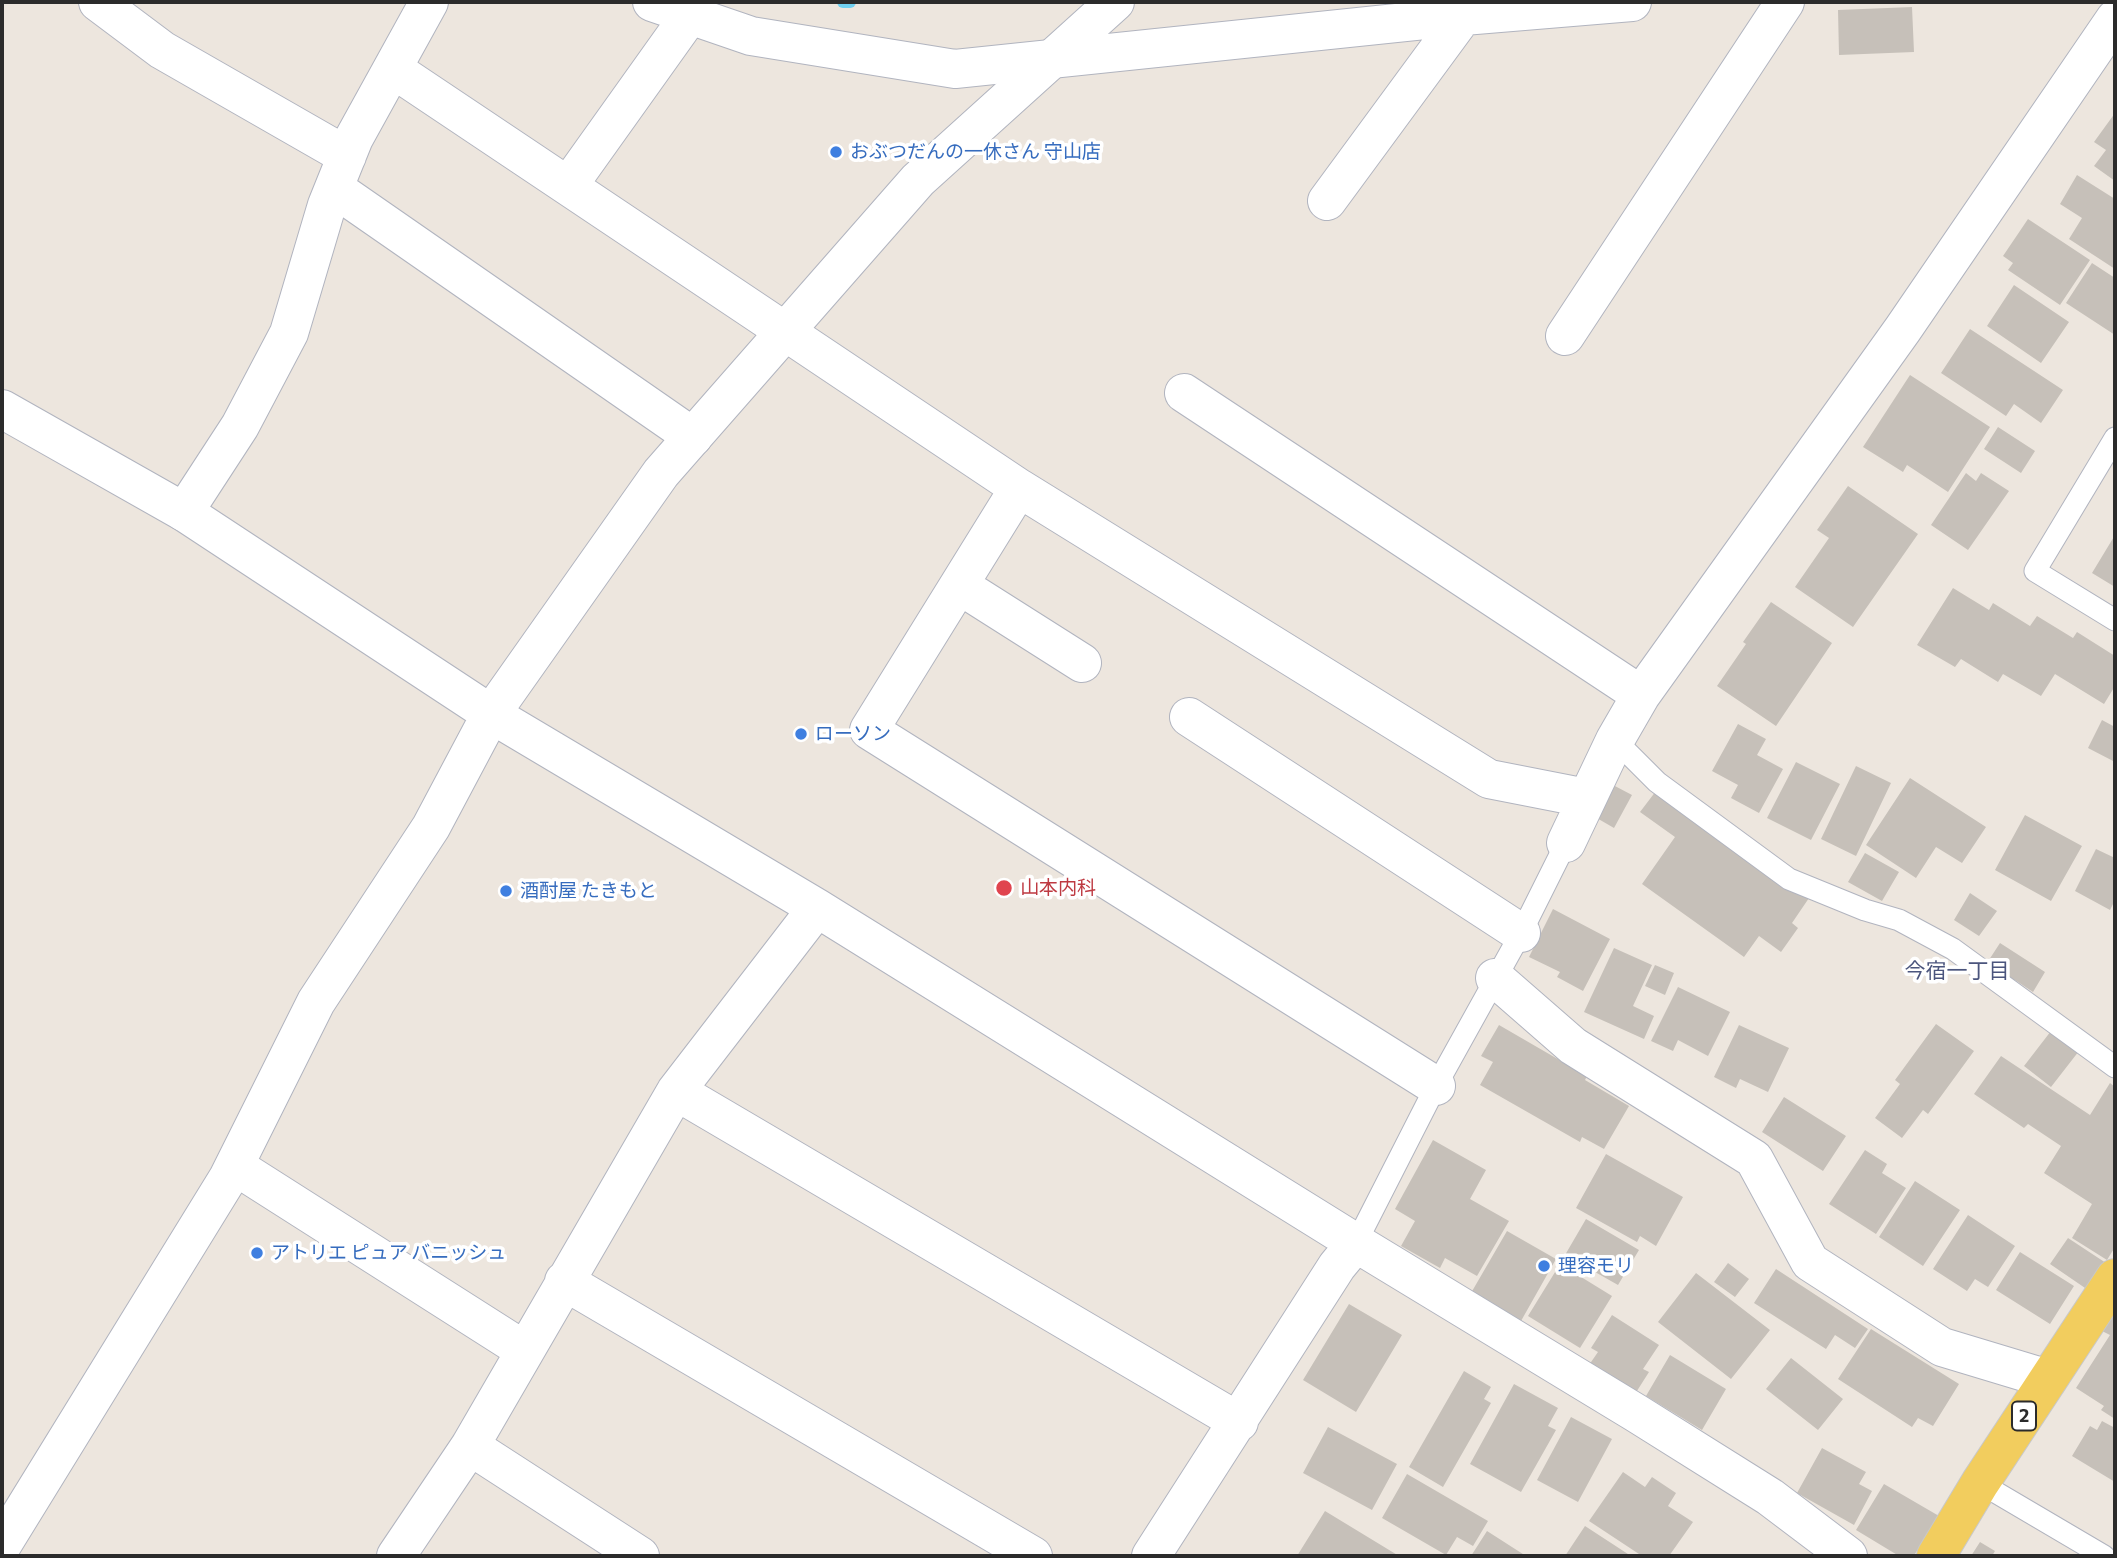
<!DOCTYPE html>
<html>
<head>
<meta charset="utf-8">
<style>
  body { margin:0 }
  #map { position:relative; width:2117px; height:1558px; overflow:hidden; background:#ede6de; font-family:Commissioner,sans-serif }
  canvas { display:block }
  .frame { position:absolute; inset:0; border:4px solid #2b2b2b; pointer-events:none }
</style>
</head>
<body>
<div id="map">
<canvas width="2117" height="1558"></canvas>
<div class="frame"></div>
</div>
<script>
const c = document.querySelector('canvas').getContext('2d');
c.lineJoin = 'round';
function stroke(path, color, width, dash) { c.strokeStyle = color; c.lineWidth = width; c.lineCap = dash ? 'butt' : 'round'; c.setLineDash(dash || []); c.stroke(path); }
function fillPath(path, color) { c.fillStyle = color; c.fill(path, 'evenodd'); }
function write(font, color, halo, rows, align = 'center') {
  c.font = font + ' Commissioner,"Noto Sans JP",sans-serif'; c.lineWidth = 7; c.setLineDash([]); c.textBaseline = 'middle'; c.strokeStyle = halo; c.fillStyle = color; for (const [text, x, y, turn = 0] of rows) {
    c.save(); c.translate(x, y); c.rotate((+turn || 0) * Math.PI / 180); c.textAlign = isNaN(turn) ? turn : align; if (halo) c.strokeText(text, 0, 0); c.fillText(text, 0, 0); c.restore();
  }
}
stroke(new Path2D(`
  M843 2H850`), '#70d0f0', 12);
fillPath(new Path2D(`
  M1912 7 1914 52 1839 55 1838 10Z
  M2115 113V181L2094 166 2106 150 2094 142Z
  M2077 175 2115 199V269L2069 239 2082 218 2060 204Z
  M2028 219 2090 260 2060 305 2008 270 2013 263 2003 256Z
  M2092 263 2115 278V335L2066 303Z
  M2014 285 2069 322 2041 363 1987 326Z
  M1970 329 2063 390 2041 423 2014 404 2006 416 1941 373Z
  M1910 375 1990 427 1948 492 1907 465 1903 472 1863 447Z
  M1998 427 2035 451 2021 473 1984 449Z
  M1966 473 1976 481 1981 473 2009 491 1968 550 1931 525Z
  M1848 486 1918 534 1853 627 1795 587 1829 538 1817 530Z
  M2115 535V587L2092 573Z
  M1953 588 1989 610 1993 603 2030 626 2037 616 2073 638 2077 632 2115 656V686L2104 704 2055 674 2041 696 2003 674 1998 682 1961 659 1955 667 1917 645Z
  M1771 602 1832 643 1776 726 1717 686 1746 644 1743 642Z
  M2102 720 2115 727V762L2088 748Z
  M1738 724 1766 739 1757 755 1783 769 1759 813 1731 798 1738 785 1712 771Z
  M1796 762 1840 784 1811 840 1767 818Z
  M1856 766 1891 783 1856 856 1821 839Z
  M1910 778 1986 827 1962 863 1936 847 1916 878 1866 845Z
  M1613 785 1632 795 1614 828 1595 817Z
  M1656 791 1809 898 1792 923 1798 928 1781 952 1759 936 1744 957 1642 884 1675 837 1640 812Z
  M2025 815 2082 846 2051 901 1995 870Z
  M2096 849 2115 858V900L2110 910 2075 891Z
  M1865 853 1899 872 1882 901 1848 882Z
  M1970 893 1997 911 1979 936 1954 920Z
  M1553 909 1610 939 1583 991 1557 977 1560 972 1529 957Z
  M2000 943 2045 972 2033 992 2015 980 2013 983 1985 966Z
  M1614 948 1652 965 1633 1006 1654 1016 1644 1039 1584 1012Z
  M1655 965 1674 973 1665 995 1645 986Z
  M1678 987 1730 1012 1708 1056 1678 1040 1673 1051 1651 1041Z
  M1936 1024 1974 1051 1928 1114 1923 1110 1902 1138 1875 1118 1900 1084 1895 1080Z
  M1499 1025 1587 1076 1585 1080 1629 1106 1604 1149 1582 1137 1580 1142 1480 1085 1493 1062 1481 1056Z
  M1739 1025 1789 1048 1768 1092 1740 1079 1736 1088 1714 1077Z
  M2051 1031 2079 1051 2051 1087 2024 1066Z
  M2001 1056 2090 1115 2110 1083 2115 1087V1247L2107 1260 2072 1238 2092 1204 2044 1173 2061 1146 2028 1124 2024 1128 1974 1094Z
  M1784 1097 1846 1136 1823 1171 1762 1132Z
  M1433 1140 1486 1170 1470 1199 1509 1221 1477 1276 1445 1258 1440 1268 1401 1246 1415 1221 1395 1209Z
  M1865 1150 1887 1164 1882 1173 1906 1188 1876 1234 1829 1204Z
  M1606 1154 1683 1197 1656 1246 1640 1236 1637 1242 1576 1208Z
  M1915 1181 1960 1210 1923 1266 1879 1237Z
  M1968 1215 2015 1246 1988 1287 1975 1279 1967 1291 1933 1269Z
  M1586 1219 1639 1250 1618 1285 1565 1255Z
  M1507 1231 1556 1259 1521 1321 1471 1293Z
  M2068 1238 2106 1263 2088 1290 2050 1264Z
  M2020 1252 2074 1286 2050 1324 1996 1290Z
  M1728 1263 1749 1279 1735 1297 1714 1282Z
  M1560 1264 1612 1296 1580 1348 1528 1316Z
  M1776 1269 1868 1329 1855 1348 1835 1335 1826 1349 1754 1303Z
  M1696 1273 1770 1330 1731 1379 1658 1322Z
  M1349 1304 1402 1335 1356 1412 1303 1380Z
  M2115 1309V1419L2101 1410 2104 1406 2076 1388 2110 1335 2102 1331Z
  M1612 1315 1659 1345 1643 1369 1649 1372 1635 1394 1589 1365 1598 1352 1591 1348Z
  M1871 1329 1959 1384 1933 1426 1918 1418 1912 1427 1838 1379Z
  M1670 1355 1726 1389 1702 1430 1646 1396Z
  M1791 1358 1843 1399 1818 1430 1766 1389Z
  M1464 1371 1491 1387 1484 1399 1491 1403 1443 1487 1409 1467Z
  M1514 1384 1558 1408 1548 1426 1556 1430 1521 1492 1470 1464Z
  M1571 1417 1612 1439 1578 1502 1537 1480Z
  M2102 1421 2115 1428V1482L2072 1456 2090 1426 2097 1430Z
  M1328 1427 1397 1464 1372 1510 1303 1473Z
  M1822 1448 1866 1472 1859 1484 1872 1491 1854 1525 1797 1493Z
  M1623 1472 1645 1487 1652 1477 1676 1493 1668 1506 1693 1522 1669 1556H1642L1589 1521Z
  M1407 1474 1488 1521 1473 1546 1457 1537 1446 1555 1382 1518Z
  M1884 1484 1939 1516 1915 1554 1899 1556 1856 1530Z
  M1325 1511 1399 1556H1297Z
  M1585 1526 1631 1556H1565Z
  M1487 1531 1526 1556H1471Z
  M1980 1542 1995 1551 1992 1556H1971Z`), '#c6c0b9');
const service = new Path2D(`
  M2115 438 2035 571 2115 620
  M1615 740 1657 782 1789 879 1865 910 1899 920 1953 949 2115 1067
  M1356 1243 1436 1086 1521 933 1566 843
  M1980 1483 2104 1556`);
const minor = new Path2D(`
  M98 2 162 50 347 156
  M652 2 751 36 955 69 1463 16 1632 2
  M393 69 1019 488 1489 779 1586 798
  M568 186 690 15
  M334 188 693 437
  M1327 201 1463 16
  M1565 336 1785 2
  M1184 393 1641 695
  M1019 488 869 730 1436 1086
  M184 512 240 426 289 333 327 205 354 138 429 2
  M959 585 1082 663
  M491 714 817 908 1356 1243 1636 1413 1770 1497 1848 1556
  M1189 717 1521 933
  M1566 843 1615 740 1641 695 1903 329 2115 19
  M1495 978 1573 1046 1754 1159 1810 1262 1942 1347 2048 1379
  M676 1091 1239 1422
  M235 1166 524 1350
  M564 1281 1033 1556
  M470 1446 640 1556
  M396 1556 470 1446 676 1091 817 908
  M1151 1556 1337 1266 1356 1243`);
const tertiary = new Path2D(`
  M2 409 184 512 491 714
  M2 1545 228 1178 316 1002 431 827 491 714 661 473 918 180 1115 2`);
const primary = new Path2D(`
  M1936 1556 1980 1483 2115 1278`);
stroke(service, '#b1b4bf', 23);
stroke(minor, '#b1b4bf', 40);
stroke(tertiary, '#b1b4bf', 40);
stroke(primary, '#c8c8c8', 40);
stroke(service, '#fff', 21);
stroke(minor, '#fff', 38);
stroke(tertiary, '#fff', 38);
stroke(primary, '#f2cd5e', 38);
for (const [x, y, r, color] of [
  [836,152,7,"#3f7fe0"],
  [801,734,7,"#3f7fe0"],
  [1004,888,9,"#e0444e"],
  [506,891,7,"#3f7fe0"],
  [257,1253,7,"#3f7fe0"],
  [1544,1266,7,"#3f7fe0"]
]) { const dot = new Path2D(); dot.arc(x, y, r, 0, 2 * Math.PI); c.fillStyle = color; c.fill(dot); stroke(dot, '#fff', 2.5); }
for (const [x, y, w] of [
  [2024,1416,24]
]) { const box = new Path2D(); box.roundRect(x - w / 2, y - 14.5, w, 29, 5); c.fillStyle = '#fff'; c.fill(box); stroke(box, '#2b2b2b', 2); }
write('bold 18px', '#2b2b2b', null, [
  ["2",2024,1416]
]);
write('19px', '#366cbe', '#fff', [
  ["おぶつだんの一休さん 守山店",850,152],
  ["ローソン",815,734],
  ["酒酎屋 たきもと",520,891],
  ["アトリエ ピュア バニッシュ",271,1253],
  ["理容モリ",1558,1266]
], 'left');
write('19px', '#be3a42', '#fff', [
  ["山本内科",1020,888]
], 'left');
write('21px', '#4b557d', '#fff', [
  ["今宿一丁目",1957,971]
]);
</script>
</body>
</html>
